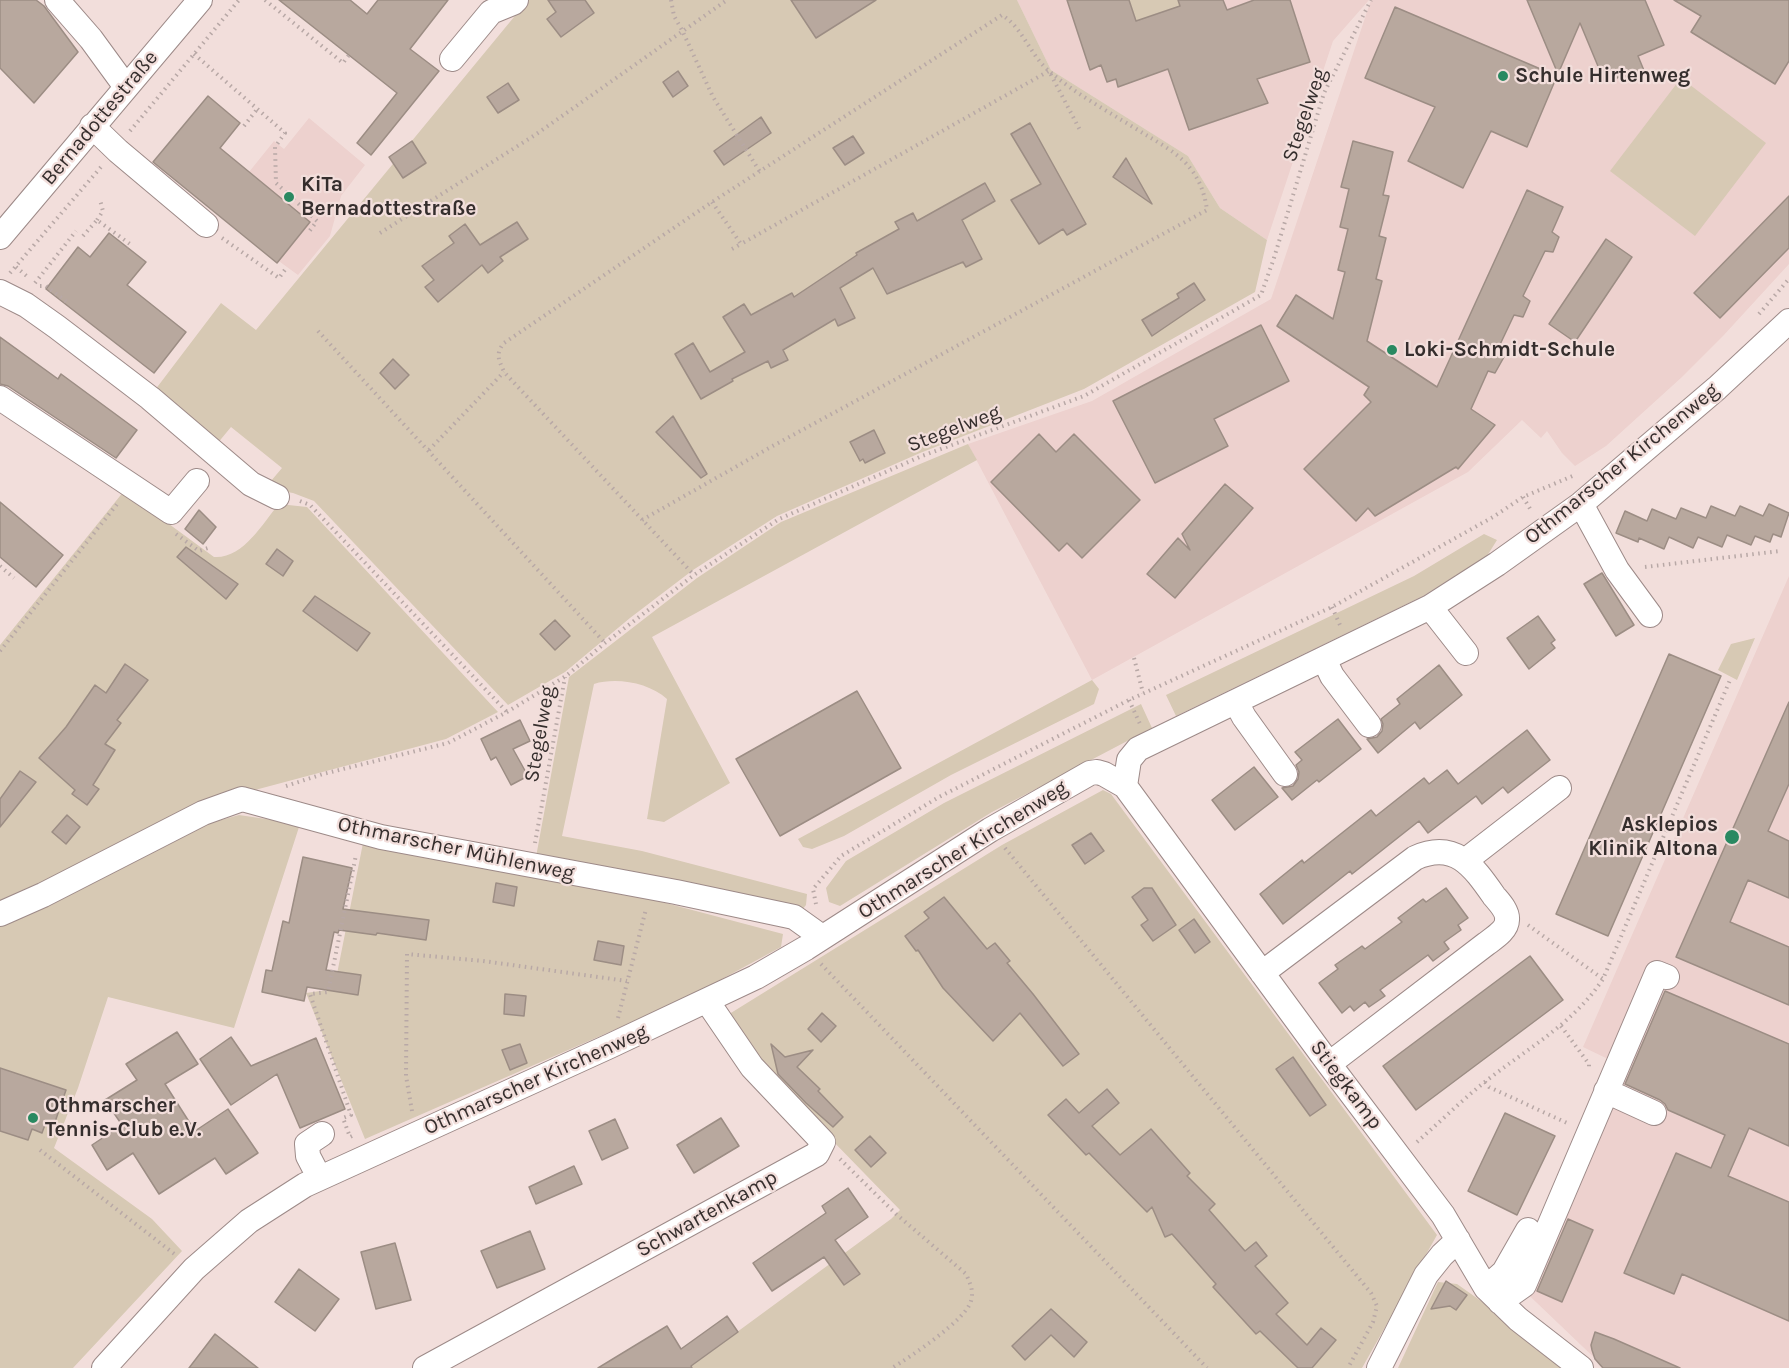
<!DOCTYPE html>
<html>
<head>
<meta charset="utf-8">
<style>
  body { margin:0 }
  canvas { display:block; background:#f2dedb }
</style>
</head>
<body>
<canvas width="1789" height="1368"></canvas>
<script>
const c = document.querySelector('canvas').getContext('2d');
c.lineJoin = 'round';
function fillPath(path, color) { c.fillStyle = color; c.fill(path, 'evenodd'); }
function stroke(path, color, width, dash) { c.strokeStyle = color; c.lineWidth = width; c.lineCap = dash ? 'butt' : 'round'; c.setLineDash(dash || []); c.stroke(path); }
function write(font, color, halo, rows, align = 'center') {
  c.font = font + ' Karla,sans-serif'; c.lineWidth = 4.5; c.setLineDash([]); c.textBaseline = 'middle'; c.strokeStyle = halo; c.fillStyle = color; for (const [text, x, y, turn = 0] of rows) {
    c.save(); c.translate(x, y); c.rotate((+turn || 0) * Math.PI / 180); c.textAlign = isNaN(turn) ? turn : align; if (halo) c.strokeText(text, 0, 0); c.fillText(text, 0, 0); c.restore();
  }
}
fillPath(new Path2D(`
  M1017 0H1369L1333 41 1267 240 1220 208 1188 156 1051 70Z
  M1371 0H1789V264L1723 336 1682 377 1606 446 1575 466 1562 453 1547 431 1541 438 1522 420 1468 472 1092 680 968 444 1092 401 1271 299Z
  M309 118 365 165 341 196 330 236 298 275 236 230 249 172 274 141 284 149Z
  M1789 576V1368H1605L1514 1281 1610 1060 1583 1047Z`), '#edd1ce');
fillPath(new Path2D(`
  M528 0H1017L1051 70 1188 156 1220 208 1267 240 1255 292 1084 389 920 453 777 516 693 570 630 618 565 672 508 705 314 501 293 493 265 488 282 468 231 427 212 450 155 390 221 303 256 330Z
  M1129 0H1178L1180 6 1136 21Z
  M1681 78 1766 143 1695 236 1610 171Z
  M968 444 977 460 652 637 730 783 664 822 647 819 667 699C649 683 617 677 594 684L562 836 642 851 807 894 806 905 802 910 536 857 569 677 697 578 781 522Z
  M124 491 214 557C243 559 262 524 279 504L307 507 498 712 446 739 210 802 0 904V645Z
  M1484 534 1497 540 1487 556 1423 596 1176 716 1166 695 1414 576Z
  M1755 638 1737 680 1718 670 1731 644Z
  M1092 680 1099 689 1094 704 951 775 844 836 812 849 803 847 798 839Z
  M1141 704 1152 728 992 812 840 906 829 902 826 888 846 861 944 803Z
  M1103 790 1111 794 1437 1235 1362 1368H688L891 1219 900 1210 757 1063 726 1016 1002 845Z
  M239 815 300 824 234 1028 108 997 78 1088 54 1148 152 1219 182 1251 73 1368H0V926L189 829Z
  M363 843 643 897 783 934 781 947 687 998 365 1139 306 993 334 989Z
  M1438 1282 1457 1284 1498 1313 1563 1368H1398Z`), '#d7c9b4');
const building = new Path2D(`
  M0 0H36L44 6 78 52 34 103 0 68Z
  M279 0H350L367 14 378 0H448L410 49 439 71 371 155 357 143 397 93Z
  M548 0H585L594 13 561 37 547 19 556 12Z
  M791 0H876L816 38Z
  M1067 0H1129L1136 21 1180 6 1178 0H1223L1227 10 1254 0H1290L1310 62 1257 79 1268 103 1189 130 1168 69 1118 87 1116 79 1107 82 1101 65 1090 70Z
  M1527 0H1645L1664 45 1638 56 1645 73 1626 81 1624 75 1605 83 1580 23 1558 74Z
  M1674 0H1789V61L1775 84 1691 32 1701 16Z
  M1395 7 1557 76 1527 147 1491 131 1463 188 1408 161 1435 107 1365 78Z
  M678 71 688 86 673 97 663 82Z
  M508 83 519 100 498 113 487 97Z
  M208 96 240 123 220 148 310 222 277 263 153 162Z
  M761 117 771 133 724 165 714 151Z
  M1030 123 1086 224 1067 235 1063 229 1039 244 1011 200 1041 184 1011 134Z
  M853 136 864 153 845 165 833 148Z
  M412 141 426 163 403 178 389 157Z
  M1353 141 1393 152 1383 195 1389 196 1379 236 1386 238 1376 279 1382 281 1367 341 1437 387 1527 190 1563 207 1552 232 1559 237 1553 252 1545 251 1523 296 1530 301 1523 317 1514 315 1496 353 1504 357 1495 373 1488 371 1471 409 1495 425 1458 469 1456 467 1375 516 1368 508 1356 521 1304 469 1371 402 1364 395 1369 387 1277 326 1296 295 1333 319 1345 272 1338 270 1348 229 1340 227 1349 189 1341 187Z
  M1126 158 1152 204 1113 177Z
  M985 183 995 201 962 220 982 259 966 267 963 262 887 294 873 268 840 288 855 318 838 326 835 319 783 350 788 360 771 368 768 361 732 379 733 381 701 399 675 354 693 343 710 372 745 352 723 317 744 304 751 315 792 293 794 297 857 255 856 253 899 229 895 222 913 213 917 221Z
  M1789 196V248L1720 318 1694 293Z
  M517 222 528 239 500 257 503 261 488 273 482 265 438 302 425 287 434 280 422 266 454 243 449 236 465 224 480 245Z
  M109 233 146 262 127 285 186 332 154 373 46 289 78 247 90 257Z
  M1606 239 1632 257 1575 342 1549 324Z
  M1194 283 1205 300 1152 336 1142 320 1179 298 1177 294Z
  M1261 325 1289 381 1214 419 1228 446 1155 483 1113 401Z
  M0 337 58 379 61 374 137 430 116 458 8 386 0 384Z
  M393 359 409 375 395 389 380 373Z
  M673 416 707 474 701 478 656 432Z
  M874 430 885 453 865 463 863 459 860 461 850 442Z
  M1039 434 1056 452 1074 434 1140 500 1082 558 1067 543 1059 551 991 482Z
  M1225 484 1253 508 1175 598 1147 574 1178 538 1190 550 1182 534Z
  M0 502 63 555 36 587 0 557Z
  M1769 504 1789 513 1781 537 1773 534 1770 542 1755 536 1751 545 1727 535 1722 547 1698 537 1693 548 1669 537 1664 549 1639 538 1638 542 1616 533 1625 511 1647 521 1652 509 1676 519 1681 508 1706 518 1711 506 1735 516 1740 506 1763 516Z
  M199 510 216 527 203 544 185 529Z
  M186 547 238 584 226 599 177 557Z
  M277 549 293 561 283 576 266 564Z
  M1602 573 1634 625 1616 636 1584 584Z
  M315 596 370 633 357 651 303 611Z
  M1538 616 1555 640 1551 643 1555 648 1529 669 1507 638Z
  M555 620 570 636 555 650 540 634Z
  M1669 654 1721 676 1608 936 1556 914Z
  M125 664 148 680 117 720 121 723 105 744 115 750 93 785 99 789 87 805 72 794 75 790 39 758 66 727 95 685 106 693Z
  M1439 665 1462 695 1420 729 1415 722 1378 753 1367 739 1377 737 1382 731 1383 724 1381 719 1400 704 1397 699Z
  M857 691 901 768 780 836 736 759Z
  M1789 702V784L1768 831 1789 841V898L1748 880 1730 922 1789 947V1005L1676 957Z
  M1338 719 1361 749 1319 782 1317 780 1292 800 1282 788 1293 786 1298 779 1299 772 1296 765 1302 760 1295 752Z
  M520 720 530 741 513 749 528 776 511 785 496 757 491 760 481 739Z
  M1527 730 1550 760 1508 793 1503 787 1482 804 1476 796 1428 833 1419 821 1352 874 1350 871 1283 924 1260 894 1302 860 1304 863 1371 810 1376 816 1424 778 1429 784 1447 770 1458 784Z
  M1254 767 1278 797 1235 830 1212 800Z
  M20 771 36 782 0 827V799Z
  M67 815 80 827 66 844 52 832Z
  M1091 833 1104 851 1085 864 1072 845Z
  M303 857 352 868 343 909 429 920 426 940 377 933 376 935 339 930 338 933 334 932 326 970 361 975 358 995 307 987 304 1001 262 992 266 970 272 971 283 921 289 923Z
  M496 883 517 887 514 906 493 902Z
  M1144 888H1152L1176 925 1153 941 1141 925 1148 920 1132 897Z
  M1446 888 1468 918 1458 925 1461 930 1444 942 1449 949 1433 961 1428 955 1380 990 1385 996 1369 1007 1365 1002 1354 1011 1350 1006 1342 1013 1319 983 1338 969 1335 965 1362 946 1365 949 1402 922 1398 918 1423 899 1426 902Z
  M944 897 987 949 995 943 1010 961 1007 963 1033 994 1079 1054 1063 1066 1020 1013 993 1041 943 988 918 950 916 951 905 936 929 918 924 912Z
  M1194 919 1210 942 1195 953 1179 930Z
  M598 941 624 946 621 965 594 960Z
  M1530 956 1563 1000 1416 1110 1383 1066Z
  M1665 991 1789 1044V1146L1749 1128 1728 1176 1789 1202V1321L1682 1274 1674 1294 1624 1273 1676 1153 1711 1168 1725 1135 1668 1110 1665 1104 1660 1100 1625 1084Z
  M505 994 526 996 524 1016 504 1014Z
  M822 1013 836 1026 821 1042 808 1029Z
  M177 1032 198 1064 165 1084 195 1131 228 1109 258 1153 226 1174 215 1158 159 1194 133 1153 107 1170 92 1145 122 1125 105 1100 137 1080 126 1064Z
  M231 1037 251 1066 316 1038 345 1109 300 1128 277 1074 231 1105 200 1059Z
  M520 1044 527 1063 510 1070 502 1050Z
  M771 1044 785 1057 813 1050 797 1067 820 1089 818 1091 843 1117 833 1127 806 1103 778 1074Z
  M1293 1057 1326 1105 1310 1116 1276 1069Z
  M0 1068 66 1090 55 1122H46L42 1133 32 1129 28 1140 0 1131Z
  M1107 1089 1119 1103 1092 1126 1120 1155 1151 1129 1190 1173 1187 1176 1215 1204 1209 1210 1245 1251 1256 1242 1267 1256 1255 1266 1288 1303 1276 1314 1307 1345 1321 1328 1336 1340 1312 1368H1298L1260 1331 1256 1334 1213 1287 1216 1284 1172 1234 1165 1237 1152 1207 1147 1212 1089 1153 1086 1155 1048 1115 1066 1099 1079 1113Z
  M1505 1113 1555 1136 1517 1215 1468 1191Z
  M721 1118 739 1146 694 1173 677 1145Z
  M615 1119 628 1148 602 1160 589 1131Z
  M870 1136 886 1153 871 1167 855 1150Z
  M574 1166 582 1184 536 1204 529 1187Z
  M848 1188 868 1217 835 1240 860 1274 844 1285 824 1257 772 1291 753 1263 826 1213 822 1206Z
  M1568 1219 1593 1230 1562 1302 1537 1291Z
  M530 1231 545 1269 497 1288 481 1251Z
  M395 1243 411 1300 376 1309 361 1252Z
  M299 1269 339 1299 315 1331 275 1302Z
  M1446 1281 1467 1295 1456 1310 1450 1306 1431 1309Z
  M1051 1309 1087 1342 1074 1357 1051 1335 1025 1360 1012 1346Z
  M727 1316 738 1332 691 1366 692 1368H598L667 1326 681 1349Z
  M1595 1332 1614 1339 1680 1368H1603L1595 1359 1592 1350 1591 1345Z
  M215 1334 258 1368H189Z`);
fillPath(building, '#b8a89e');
stroke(building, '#9c8d84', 1.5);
const minor = new Path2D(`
  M57 0 91 39 126 87
  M452 59 491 12 513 3 516 0
  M92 126 118 151 206 225
  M0 237 200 0
  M0 292 26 305 57 327 150 398 251 484 277 497
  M0 398 171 512 197 481
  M1581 504 1617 570 1650 615
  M1430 607 1466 653
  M1324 659 1332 676 1369 725
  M1236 702 1244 717 1285 774
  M1125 786 1129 760 1138 749 1430 607 1497 564 1581 504 1717 388 1789 321
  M1466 860 1559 788
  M0 914 43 895 203 813 242 799 381 837 676 892 794 917 822 937
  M1262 973 1415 858C1455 840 1473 866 1494 896 1499 902 1508 911 1507 920 1507 930 1494 938 1486 944L1329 1064
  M1606 1091 1654 1113
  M319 1177 308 1156 307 1144 322 1134
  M1486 1288 1504 1272 1528 1230
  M1500 1302 1524 1285 1657 973 1667 977
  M104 1368 194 1269 249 1221 305 1185 610 1046 756 977 806 948 990 830 1090 773 1097 772 1104 774 1125 786 1329 1064 1443 1215 1486 1288 1518 1319 1581 1368
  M425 1368 817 1154 823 1142 752 1067 707 1001
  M1379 1368 1426 1275 1442 1255 1458 1240`);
stroke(minor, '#9d8a88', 26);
stroke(new Path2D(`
  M265 0 343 63 349 55
  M671 0 674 16 682 30 713 97 760 172
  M194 54 285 133 275 147 276 183 317 221 308 233
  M244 126 258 108
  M130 131 239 0
  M712 202 741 244 1049 71 1081 132
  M97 220 103 211 100 200
  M380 233 535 135 727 0
  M83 236 97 220 130 244 127 247
  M222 238 279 278 287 267
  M732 249 741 244
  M16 267 29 278
  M10 273 101 167
  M35 283 76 231
  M40 286H46L67 302
  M1759 314 1788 280
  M318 331 605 643
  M429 450 504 372
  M1523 497 1532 512
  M300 501 310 505 507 712
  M642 520 769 448 1207 210C1205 195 1200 180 1190 168 1179 154 1161 144 1146 135 1116 116 1075 94 1049 71 1030 55 1023 28 1002 15L712 202 504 343C495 354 499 360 504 372L694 575
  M176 534 199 551 211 547
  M0 566 14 578
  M1645 567 1780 551
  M1332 607 1340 625
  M0 651 118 503
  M1134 658 1143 693
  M1129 700 1140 724
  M286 786 323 774 448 743 507 712 566 676 605 643 694 575 779 519 922 456 1084 396 1261 295 1274 258 1324 93 1371 0
  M535 843 565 677
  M1005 848 1371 1293 1377 1306 1373 1322 1348 1368
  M816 904 813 889 841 856 939 797 1129 700 1332 607 1493 517 1523 497 1575 475
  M1528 925 1603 979
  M821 964 1207 1368
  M618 1018 646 909
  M1561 1026 1589 1064V1067
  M1485 1082 1489 1087 1567 1123
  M412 1111 406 1076 407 954 483 961 627 981
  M352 1136 350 1137 343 1118 351 1115 310 994 328 992 356 855
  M1417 1142C1440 1122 1462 1100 1486 1081 1528 1048 1573 1024 1603 979L1730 680
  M40 1150 177 1256
  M840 1159 896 1214 966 1274C970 1283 974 1291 971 1301 966 1320 910 1357 892 1368`), '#b8a8a6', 4, [1.5, 4.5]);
stroke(minor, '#fff', 24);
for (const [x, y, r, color] of [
  [1503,76,6,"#298961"],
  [289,197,6,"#298961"],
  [1392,350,6,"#298961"],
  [1732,837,8,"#298961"],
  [33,1118,6,"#298961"]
]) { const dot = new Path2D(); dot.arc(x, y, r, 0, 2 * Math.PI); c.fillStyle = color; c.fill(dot); stroke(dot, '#f2dedb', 2); }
write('bold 21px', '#352e2d', '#f2dedb', [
  ["Schule Hirtenweg",1515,76],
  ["KiTa",301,185],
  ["Bernadottestraße",301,209],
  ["Loki-Schmidt-Schule",1404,350],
  ["Asklepios",1718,825,"right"],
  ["Klinik Altona",1718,849,"right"],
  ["Othmarscher",45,1106],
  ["Tennis-Club e.V.",45,1130]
], 'left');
write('21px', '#352e2d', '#f2dedb', [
  ["Stegelweg",1305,115,-71],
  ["Bernadottestraße",100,118,-50],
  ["Stegelweg",954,429,-21],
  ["Othmarscher Kirchenweg",1622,464,-39],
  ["Stegelweg",540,734,-80],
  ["Othmarscher Mühlenweg",456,849,12],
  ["Othmarscher Kirchenweg",963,850,-32],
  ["Othmarscher Kirchenweg",536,1080,-24],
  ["Stiegkamp",1346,1085,53],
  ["Schwartenkamp",707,1214,-29]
]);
</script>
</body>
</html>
